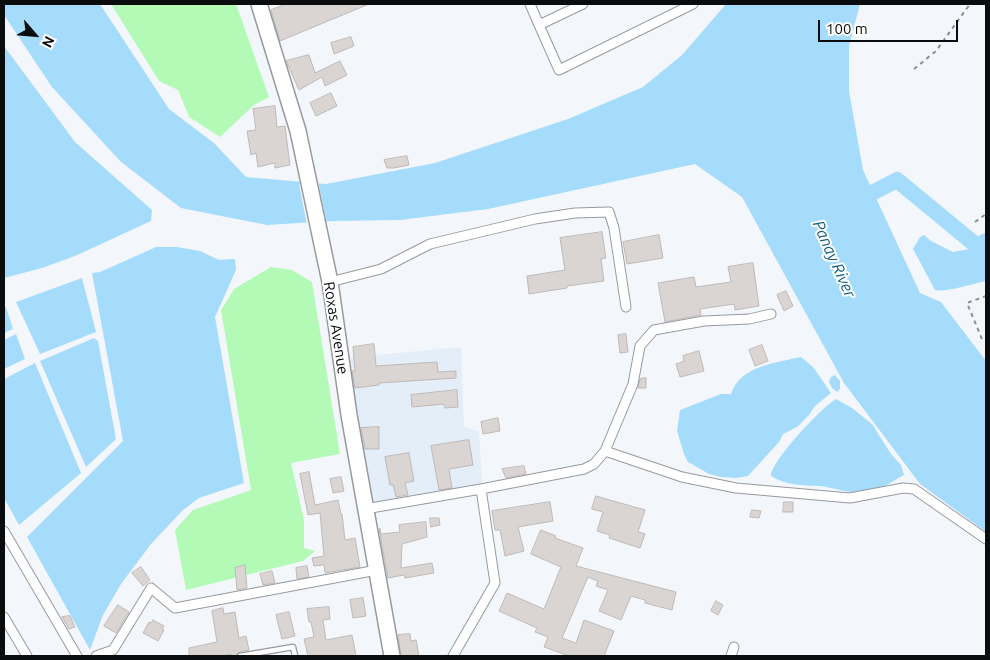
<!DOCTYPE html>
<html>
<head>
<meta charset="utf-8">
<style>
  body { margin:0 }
  #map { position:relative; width:990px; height:660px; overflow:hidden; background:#f3f7fb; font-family:Ubuntu,sans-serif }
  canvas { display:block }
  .frame { position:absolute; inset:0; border:5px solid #0b0c0e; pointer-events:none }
  .north { position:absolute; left:10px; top:10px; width:50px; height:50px; -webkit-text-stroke:4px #fff; paint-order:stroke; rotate:117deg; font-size:14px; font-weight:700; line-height:20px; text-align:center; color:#0b0c0e }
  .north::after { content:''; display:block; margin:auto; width:18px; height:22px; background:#0b0c0e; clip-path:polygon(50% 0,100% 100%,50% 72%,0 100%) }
  .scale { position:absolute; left:818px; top:20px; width:140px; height:22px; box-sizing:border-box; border:2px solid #0b0c0e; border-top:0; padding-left:6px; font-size:15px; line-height:18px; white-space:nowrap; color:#0b0c0e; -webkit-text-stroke:4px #fff; paint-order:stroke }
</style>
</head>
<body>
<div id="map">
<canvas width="990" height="660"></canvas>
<div class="frame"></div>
<div class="north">N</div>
<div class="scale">100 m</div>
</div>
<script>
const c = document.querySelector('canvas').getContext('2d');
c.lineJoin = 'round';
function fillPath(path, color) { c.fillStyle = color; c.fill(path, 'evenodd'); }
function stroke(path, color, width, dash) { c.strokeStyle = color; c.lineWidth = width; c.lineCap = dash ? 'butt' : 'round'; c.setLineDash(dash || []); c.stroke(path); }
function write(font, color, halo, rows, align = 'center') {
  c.font = font + ' Ubuntu,sans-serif'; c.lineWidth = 4; c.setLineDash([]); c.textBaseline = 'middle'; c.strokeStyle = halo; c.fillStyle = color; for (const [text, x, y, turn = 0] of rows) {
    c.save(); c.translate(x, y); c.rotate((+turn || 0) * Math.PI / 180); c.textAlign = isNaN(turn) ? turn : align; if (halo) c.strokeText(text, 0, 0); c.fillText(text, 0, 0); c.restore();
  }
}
fillPath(new Path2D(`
  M451 348H461L464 427 479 431 482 485 368 505 344 358Z`), '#e4eef8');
fillPath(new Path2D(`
  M111 4H236L269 97 254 105 220 137 189 117 178 90 159 81Z
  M271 267 292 270 312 282 340 454 291 463 304 520V548L315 551 303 561 186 590 175 530 193 510 251 490 221 310 234 289Z`), '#b4fab7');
fillPath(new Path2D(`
  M4 4H100L169 109 214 143 246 177 326 184 435 163 568 119 643 87 682 55 726 4H860L849 46V91L863 170 920 293 941 302 986 361V532L920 484 844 383 742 197 695 164 488 209 400 220 332 221 267 225 181 208 121 162 52 87 4 15Z
  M4 46 75 142 152 210 151 221 75 256 42 268 4 278Z
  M924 235 931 241 953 252 986 246V281C976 283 944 293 935 290L913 249 920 237Z
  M156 247H177L200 251 219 260 235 259 236 270 215 317 244 483 199 498 183 510 151 544 121 584 103 615 90 650 27 537 123 441 92 273 100 272Z
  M82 278 96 332 40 354 16 302Z
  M4 307H6L13 329 4 333Z
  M16 334 25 359 4 369V340Z
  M94 338 98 341 116 439 86 467 40 361Z
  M801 357 813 367 831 393 815 406 809 415 797 427 783 434 779 442 748 476 736 478 721 477 709 474 688 462 684 454 677 431 680 410 721 394H731C741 365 776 363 801 357Z
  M35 363 81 473 19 525 4 498V379Z
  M835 375 840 381V389L837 392 832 388 829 382 831 377Z
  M836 399 852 408 872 424 891 454 901 465 904 475C894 480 881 490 870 492 852 495 836 488 820 486 802 485 787 486 771 476 771 461 822 407 836 399Z`), '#a6dcfb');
fillPath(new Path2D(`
  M318 181 327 224 307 225 299 184Z`), '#f3f7fb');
stroke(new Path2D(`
  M852 198 874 192 897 180 977 246 986 241`), '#a6dcfb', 16);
const building = new Path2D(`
  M287 4H369L280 41 271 10Z
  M351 37 354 46 334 54 331 43Z
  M309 55 315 73 340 61 347 75 325 86 322 77 299 90 286 61Z
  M331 93 337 106 316 116 310 103Z
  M275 106 277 127 285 126 290 165 275 168V163L258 167 256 153 251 155 247 131 256 130 253 109Z
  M407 156 409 165 394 168H387L384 160Z
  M602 232 606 258 601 259 604 281 567 286V288L529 294 527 276 565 270 560 238Z
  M659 235 663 258 627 264 623 242Z
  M753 263 759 306 735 310 734 304 700 309 701 315 665 322 658 283 694 277 696 287 731 282 728 267Z
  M786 291 793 306 784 311 777 295Z
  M626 334 628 352 620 353 618 335Z
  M374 344 376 366 437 362 438 372 456 371V378L379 383V385L355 388 352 371H355L353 347Z
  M762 345 768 361 755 366 749 350Z
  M699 351 704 371 680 377 676 364 684 361 683 356Z
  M646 378V388H638L640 379Z
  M457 390 458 407 445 408 444 404 412 407 411 395Z
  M498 418 500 431 483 434 481 422Z
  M379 427V449H365L361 428Z
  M469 440 473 465 449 469 452 488 439 490 431 446Z
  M409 453 414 481 405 483 408 495 396 497 393 485H390L385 457Z
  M524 466 526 474 506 478 502 469Z
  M309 472 315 505 338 500 341 514H342L345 540 355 538 360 567 325 573 324 565 314 566 312 558 324 556 320 513 308 515 300 474Z
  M341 477 344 491 333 493 330 479Z
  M596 496 645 510 638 532 645 534 640 548 609 538 610 535 597 531 603 512 592 509Z
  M550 502 553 521 518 527 524 551 505 556 500 530H495L492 511Z
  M784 502H793V512H783Z
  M752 510 761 511 759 518 750 517Z
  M430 518H439L440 525 431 527Z
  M426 522 427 537 402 544 401 568 432 563 434 573 405 578 404 575 388 578 379 529 380 528 381 534 400 532 399 525Z
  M541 530 556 536 555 538 583 548 576 566 676 592 672 610 645 603V600L631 596 621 620 599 611 608 590 596 586 598 581 588 577 562 638 576 643 584 620 614 631 604 656H569L544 647 548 637 535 632 537 628 499 611 507 593 544 609 561 567 531 554Z
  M245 565 247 588 237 590 235 568Z
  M307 566 309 577 297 579 296 568Z
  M141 567 150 580 143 586 132 573Z
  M272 571 275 583 263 585 260 574Z
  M363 598 366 616 353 618 350 600Z
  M716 601 723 605 718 615 711 611Z
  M118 605 129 612 116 633 104 626Z
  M329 607 330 619 323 620 326 640 352 635 356 656H308L304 639 314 637 311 622H309L307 609Z
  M223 608 224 614 235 612 239 638 246 636 249 650 239 652 236 656H231V654L223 656H189V648L217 642 212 611Z
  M289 612 295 636 282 639 276 615Z
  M70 616 75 627 69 629 62 617Z
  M153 620 164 626 162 629 164 630 158 641 143 633 149 622 151 623Z
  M410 634 411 641 416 640 419 656H401L398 635Z`);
fillPath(building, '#dad4d2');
stroke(building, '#bfb9b8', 1);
const lane = new Path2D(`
  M240 656 293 647 295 656`);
const street = new Path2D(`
  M530 4 539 25 583 4
  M539 25 559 70 693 4
  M330 282 381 269 430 244 535 219 575 213 609 212 614 228 626 307
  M605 451 682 477 736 488 850 498 903 488 914 489 986 539
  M365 509 481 489 584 469 594 464 605 451 633 384 640 346 654 330 704 321 749 319 771 314
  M4 531 77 656
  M4 617 27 656
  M96 656 113 650 151 588 175 608 377 570
  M453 656 495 583 481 489
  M731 656 734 647`);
const primary = new Path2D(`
  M259 4 298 131 330 282 349 415 392 656`);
stroke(lane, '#969a9e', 7);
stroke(street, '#969a9e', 11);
stroke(primary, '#969a9e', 18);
stroke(new Path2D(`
  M914 69 936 51 970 4
  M975 222 986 214
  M982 339 967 303 986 296`), '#8c8f92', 2, [4, 4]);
stroke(lane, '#fff', 4.5);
stroke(street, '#fff', 9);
stroke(primary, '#fff', 15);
write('15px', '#0b0c0e', '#fff', [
  ["Roxas Avenue",336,328,81]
]);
write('italic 16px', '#105d7f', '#fff', [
  ["Panay River",834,259,66]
]);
</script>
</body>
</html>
